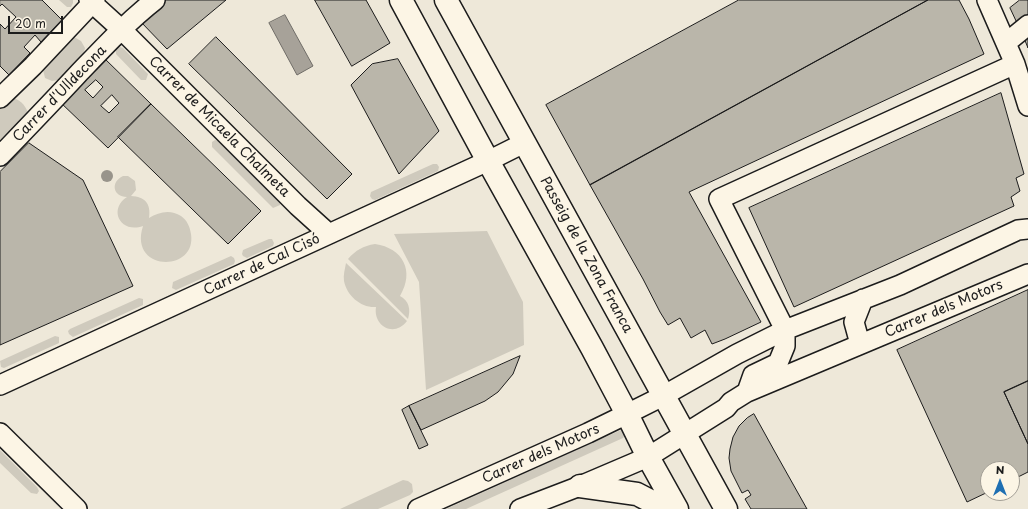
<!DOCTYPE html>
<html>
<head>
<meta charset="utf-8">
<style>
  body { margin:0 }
  #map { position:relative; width:1028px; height:509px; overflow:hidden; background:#eee8d9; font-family:"Playpen Sans",sans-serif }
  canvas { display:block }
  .north { position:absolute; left:980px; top:461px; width:40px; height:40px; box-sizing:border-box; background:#fcf5e5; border:1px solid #a29e95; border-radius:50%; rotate:0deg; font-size:11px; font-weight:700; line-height:16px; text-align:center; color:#1c1c1c }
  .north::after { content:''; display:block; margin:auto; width:14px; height:18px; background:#1f6fb2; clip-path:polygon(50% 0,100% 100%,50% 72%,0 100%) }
  .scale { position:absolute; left:8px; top:16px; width:55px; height:18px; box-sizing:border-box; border:2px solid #1c1c1c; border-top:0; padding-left:5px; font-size:12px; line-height:14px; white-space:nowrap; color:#1c1c1c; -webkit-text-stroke:3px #fcf5e5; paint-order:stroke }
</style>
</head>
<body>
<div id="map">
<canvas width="1028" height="509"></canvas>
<div class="north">N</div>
<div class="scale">20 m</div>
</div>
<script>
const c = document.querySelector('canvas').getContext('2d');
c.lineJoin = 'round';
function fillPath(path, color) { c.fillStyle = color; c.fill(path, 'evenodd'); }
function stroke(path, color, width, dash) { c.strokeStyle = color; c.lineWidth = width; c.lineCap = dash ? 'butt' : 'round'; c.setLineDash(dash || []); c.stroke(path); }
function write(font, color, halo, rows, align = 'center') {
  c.font = font + ' "Playpen Sans",sans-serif'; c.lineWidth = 3; c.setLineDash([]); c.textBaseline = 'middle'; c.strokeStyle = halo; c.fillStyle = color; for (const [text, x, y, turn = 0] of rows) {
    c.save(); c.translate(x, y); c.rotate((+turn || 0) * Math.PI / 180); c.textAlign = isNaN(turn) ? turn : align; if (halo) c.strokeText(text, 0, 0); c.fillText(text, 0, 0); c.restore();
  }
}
fillPath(new Path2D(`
  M59 0H73V3L71 7H67Z
  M74 37 81 41 85 48 83 56 67 75 59 80 52 81 45 78 43 70 42 62 68 38Z
  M120 47 123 48 148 74 146 80H141L116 54V49Z
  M11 97C20 100 25 104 28 113L0 142V104Z
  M215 140 219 141 280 201V205L273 208 212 147V142Z
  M433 164H437L439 167 438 171 375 200 372 199 370 196 371 192Z
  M123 176H128L135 181 136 190 131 196C145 197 151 203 149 218 159 212 170 209 181 216 187 220 190 227 191 234 197 273 128 272 143 226 120 234 108 209 127 197 113 197 110 182 123 176Z
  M487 231 523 302 524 345 426 390 419 282 394 234Z
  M269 239H272L274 243 273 246 247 258 243 256 242 254 243 250Z
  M375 244C403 248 415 271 400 296 409 301 411 309 408 319L348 259C356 250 363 246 375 244Z
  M231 256 234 258 235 261 234 264 176 290 172 288 173 282Z
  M346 263 407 321C394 338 373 326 376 307 361 308 347 296 344 281 343 275 345 269 346 263Z
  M139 298 143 299V305L73 337 69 334 68 331 70 329Z
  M55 336 59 337V343L4 368 1 367 0 361Z
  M621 430 625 435 623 438 466 509H446Z
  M0 450 37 487 39 491 37 494 31 493 0 463Z
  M403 480 408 481 412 484 413 492 410 495 378 509H340Z`), '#cfcabd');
const water = new Path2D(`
  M285 15 313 66 297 75 269 23Z`);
fillPath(water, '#a7a299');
stroke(water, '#6f6c67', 1);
const building = new Path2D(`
  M0 0H42L62 20 41 42 35 35 24 47 30 53 9 75 0 66V24L5 29 16 17 2 4 0 6Z
  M166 0H226L167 49 140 21Z
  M315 0H366L390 43 352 66Z
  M739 0H928L590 185 546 105Z
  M928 0H959L969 19 984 54 689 192 761 322 725 339 712 344 705 330 691 338 680 318 668 325 660 312 643 279 590 185Z
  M1020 0H1028V15L1017 23 1010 8Z
  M1028 35V48L1024 38Z
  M216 37 352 174 327 199 189 64Z
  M103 57 151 104 108 148 59 101ZM96 80 103 87 93 98 85 90ZM112 95 119 103 109 113 101 106Z
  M398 59 439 131 399 174 351 85 372 64Z
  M1001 93 1024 174 1016 178 1020 191 1011 197 1014 206 794 307 749 208Z
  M151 104 261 211 228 244 118 137Z
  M29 143 83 180 133 286 0 345V172Z
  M1028 290V381L1004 392 1028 444V472L1012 480V469H988V492L967 502 897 350Z
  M520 356 513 374 498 392 485 401 421 430 409 406Z
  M1028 381V444L1004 392Z
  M409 406 428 445 419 449 402 410Z
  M754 414 775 452 807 509H751L745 499 751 495 748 490 742 493 731 471 729 458 730 449 733 437 739 426 747 418Z`);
fillPath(building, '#bab6aa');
stroke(building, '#1c1c1c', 1);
const minor = new Path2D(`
  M89 0 122 30 298 206 329 234
  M987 0 1015 64 1028 106
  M1006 43 1028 25
  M0 98 33 66 95 0
  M0 156C26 129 52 102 78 74 103 48 127 22 155 0
  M860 344 854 322 863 299
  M0 385 488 161 524 143
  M747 392 753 375 778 363 785 346V330L719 199 1015 64
  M0 433 77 509
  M418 509 588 433 627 414 663 396 737 354 785 330 900 285 1018 230 1028 229
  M520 509 580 486 648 457 726 408 731 402 747 392 1028 274`);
const major = new Path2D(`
  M401 0 488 161 592 348 627 414 648 457 677 509
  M446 0 726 509
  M580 486 637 494 666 509`);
stroke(minor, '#1c1c1c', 22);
stroke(major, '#1c1c1c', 25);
stroke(minor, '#fcf5e5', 19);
stroke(major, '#fcf5e5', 22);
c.fillStyle = '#98948b';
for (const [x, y] of [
  [107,176]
]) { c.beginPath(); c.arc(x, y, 6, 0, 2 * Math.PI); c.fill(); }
write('14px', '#1c1c1c', '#fcf5e5', [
  ["Carrer d'Ulldecona",60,94,-46],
  ["Carrer de Micaela Chalmeta",219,127,45],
  ["Passeig de la Zona Franca",586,255,61],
  ["Carrer de Cal Cisó",262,265,-25],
  ["Carrer dels Motors",944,309,-23],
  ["Carrer dels Motors",541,454,-24]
]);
</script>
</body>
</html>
